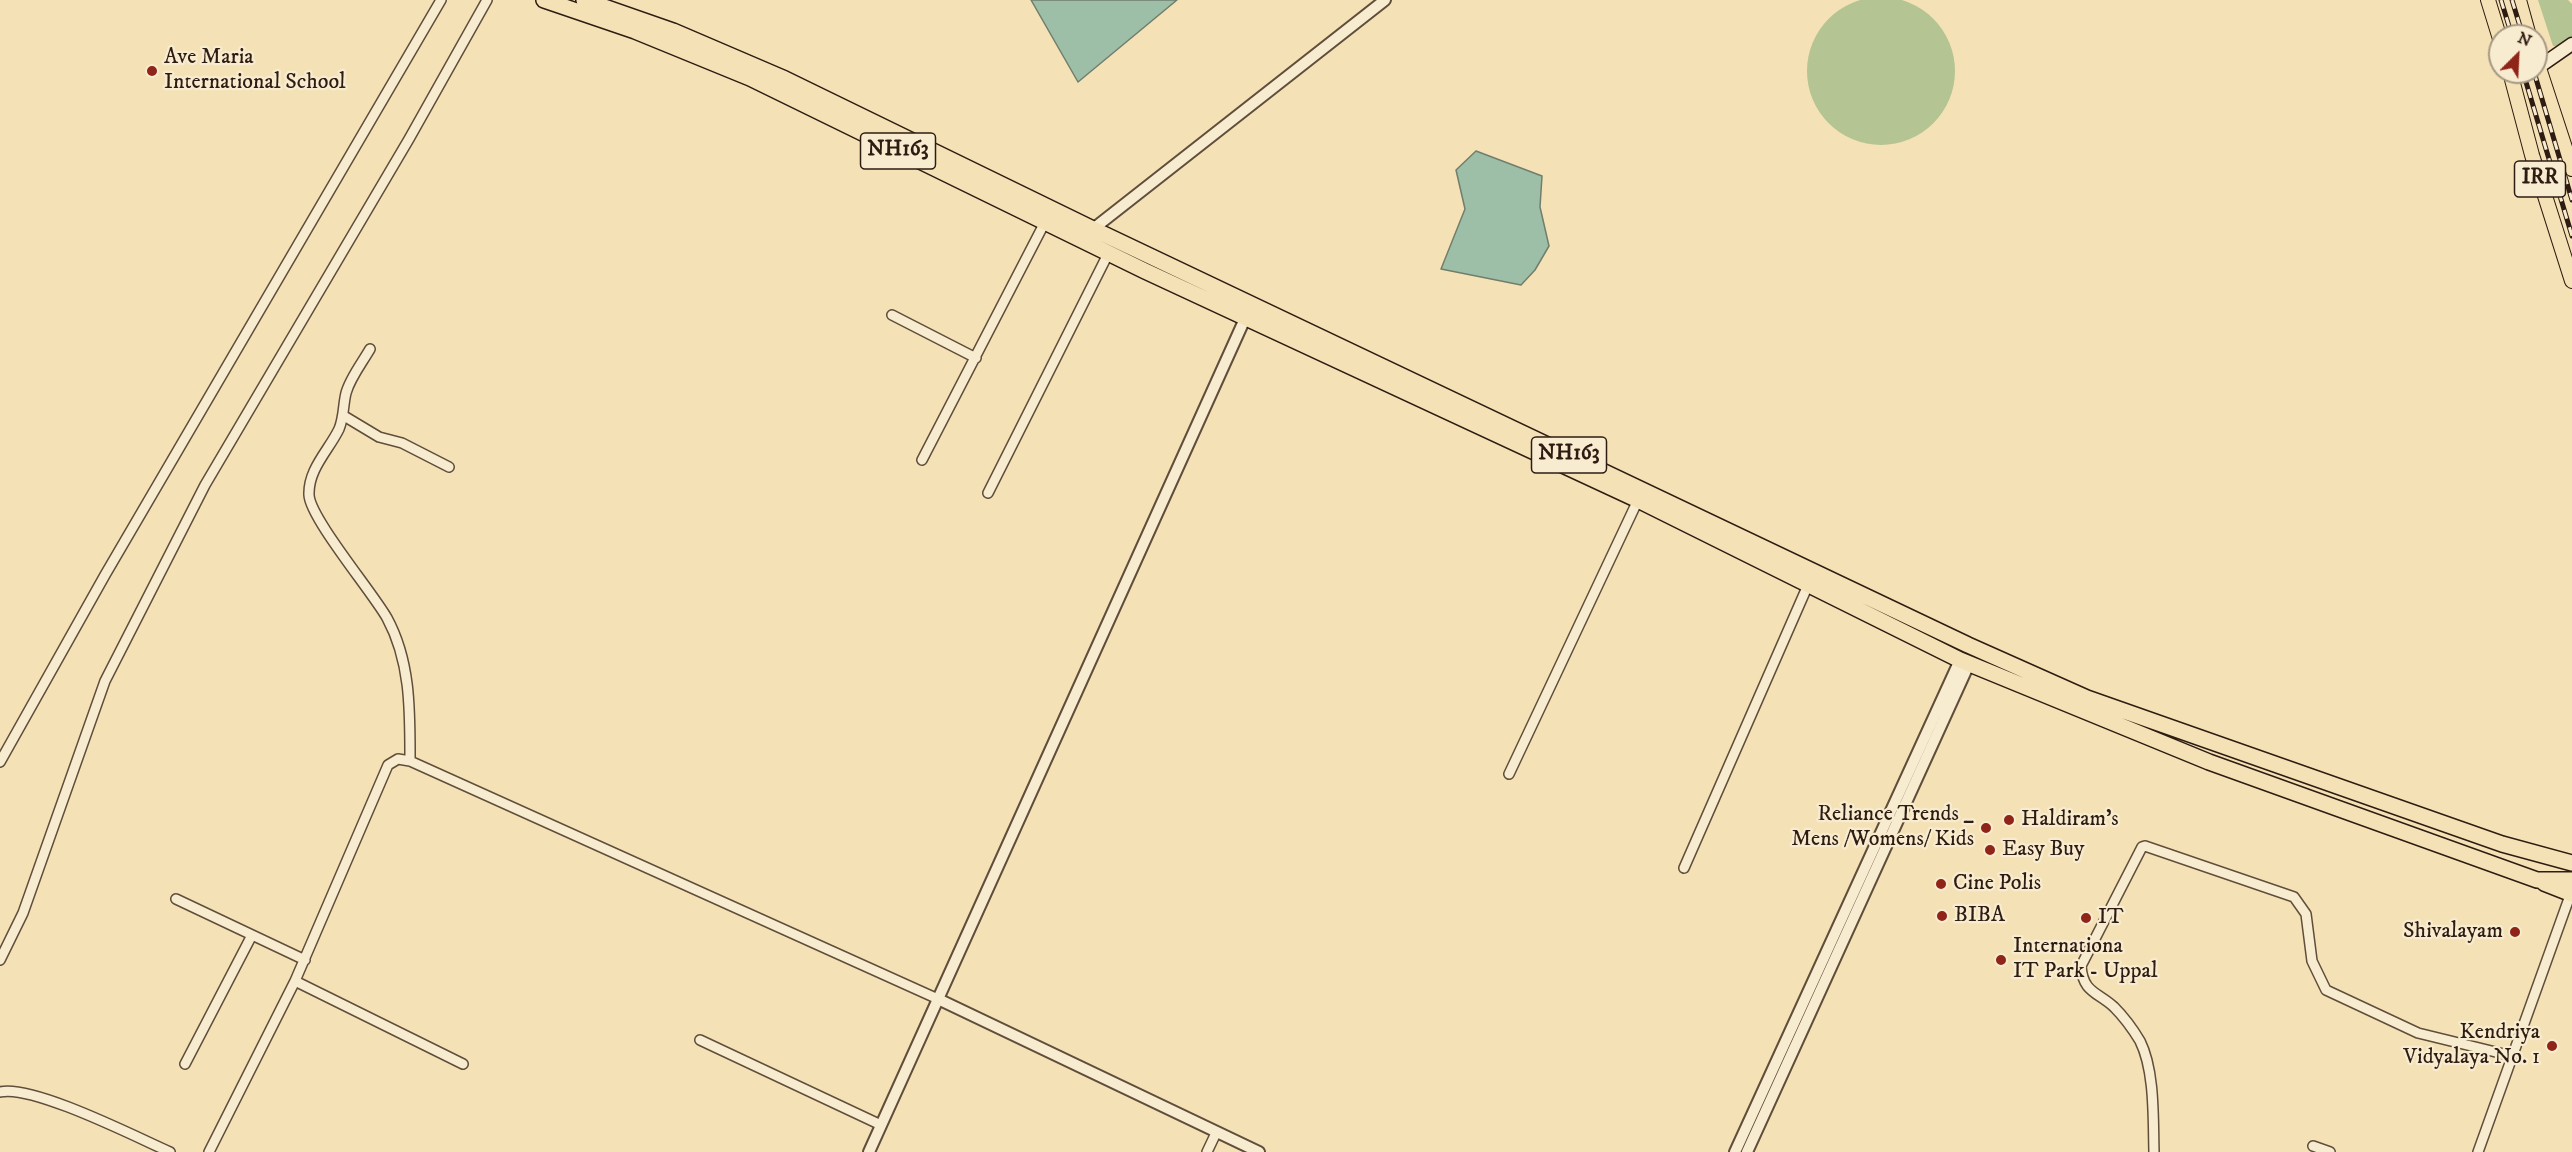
<!DOCTYPE html>
<html>
<head>
<meta charset="utf-8">
<style>
  body { margin:0 }
  #map { position:relative; width:2572px; height:1152px; overflow:hidden; background:#f4e2b6; font-family:"IM FELL DW Pica",serif }
  canvas { display:block }
  .north { position:absolute; left:2488px; top:24px; width:60px; height:60px; box-sizing:border-box; background:#f8ecd0; border:2px solid #a79984; border-radius:50%; rotate:24deg; font-size:16px; font-weight:700; line-height:24px; text-align:center; color:#2e1c12 }
  .north::after { content:''; display:block; margin:auto; width:21px; height:27px; background:#8f2418; clip-path:polygon(50% 0,100% 100%,50% 72%,0 100%) }
</style>
</head>
<body>
<div id="map">
<canvas width="2572" height="1152"></canvas>
<div class="north">N</div>
</div>
<script>
const c = document.querySelector('canvas').getContext('2d');
c.lineJoin = 'round';
function fillPath(path, color) { c.fillStyle = color; c.fill(path, 'evenodd'); }
function stroke(path, color, width, dash) { c.strokeStyle = color; c.lineWidth = width; c.lineCap = dash ? 'butt' : 'round'; c.setLineDash(dash || []); c.stroke(path); }
function write(font, color, halo, rows, align = 'center') {
  c.font = font + ' "IM FELL DW Pica",serif'; c.lineWidth = 4.5; c.setLineDash([]); c.textBaseline = 'middle'; c.strokeStyle = halo; c.fillStyle = color; for (const [text, x, y, turn = 0] of rows) {
    c.save(); c.translate(x, y); c.rotate((+turn || 0) * Math.PI / 180); c.textAlign = isNaN(turn) ? turn : align; if (halo) c.strokeText(text, 0, 0); c.fillText(text, 0, 0); c.restore();
  }
}
fillPath(new Path2D(`
  M1807 71a74 74 0 1 1 148 0a74 74 0 1 1-148 0Z
  M2538 0H2568L2572 4V38L2559 46H2553Z`), '#b5c493');
const water = new Path2D(`
  M1031 0H1177L1078 82Z
  M1476 151 1542 176 1540 207 1549 246 1535 270 1521 285 1441 269 1465 209 1456 170Z`);
fillPath(water, '#9dbfa8');
stroke(water, '#717e6c', 1.5);
const minor = new Path2D(`
  M892 315 976 358
  M370 349C362 363 350 378 346 393 343 405 344 417 339 429 329 450 308 469 309 495 310 518 373 593 387 618 411 662 410 712 410 761
  M344 416 379 437 402 443 449 467
  M922 460 1044 224
  M988 493 1108 254
  M0 762 105 575 441 0
  M1509 774 1638 500
  M1684 868 1808 585
  M176 899 305 960
  M0 960 23 913 105 681 205 485 409 139 487 0
  M295 981 463 1064
  M700 1040 881 1125
  M185 1064 252 935
  M0 1092C32 1084 136 1137 170 1152
  M2313 1146 2330 1152
  M209 1152 295 981 388 765 398 759 410 761 938 999
  M1207 1152 1216 1133
  M2154 1152C2153 1119 2155 1071 2140 1041 2134 1031 2123 1016 2114 1007 2098 992 2083 993 2081 966L2142 847 2145 846 2294 897 2306 914 2312 961 2326 990 2418 1033 2512 1056
  M2478 1152 2572 890`);
const tertiary = new Path2D(`
  M1093 229 1385 0
  M938 999 1259 1152
  M869 1152 1248 312
  M1735 1152 1960 660
  M1747 1152 1969 664`);
const secondary = new Path2D(`
  M2536 69 2572 44
  M2512 77 2527 72`);
const primary = new Path2D(`
  M2488 0 2500 39
  M2519 0 2529 36
  M2536 59 2572 169
  M2510 72 2532 155 2572 281`);
const trunk = new Path2D(`
  M544 0 635 31 750 78 1145 271 1638 500 1960 660 2209 762 2537 880H2572
  M584 0 673 31 785 79 1093 229 1968 645 2087 698 2502 844 2572 863
  M2544 883 2572 894`);
stroke(minor, '#604e3b', 12);
stroke(tertiary, '#604e3b', 14);
stroke(secondary, '#2e1c12', 15);
stroke(primary, '#2e1c12', 16);
stroke(trunk, '#2e1c12', 18);
stroke(minor, '#f8ecd0', 9);
stroke(tertiary, '#f8ecd0', 10);
stroke(secondary, '#f8ecd0', 12);
stroke(primary, '#f4e2b6', 14);
stroke(trunk, '#f4e2b6', 15);
const rail = new Path2D(`
  M2501 0 2512 36
  M2512 0 2523 36
  M2523 72 2572 236
  M2534 72 2572 200`);
stroke(rail, '#2e1c12', 5);
stroke(rail, '#f8ecd0', 3, [9]);
for (const [x, y, r, color] of [
  [152,71,6,"#8f2418"],
  [2009,820,6,"#8f2418"],
  [1986,828,6,"#8f2418"],
  [1990,850,6,"#8f2418"],
  [1941,884,6,"#8f2418"],
  [1942,916,6,"#8f2418"],
  [2086,918,6,"#8f2418"],
  [2515,932,6,"#8f2418"],
  [2001,960,6,"#8f2418"],
  [2552,1046,6,"#8f2418"]
]) { const dot = new Path2D(); dot.arc(x, y, r, 0, 2 * Math.PI); c.fillStyle = color; c.fill(dot); stroke(dot, '#f8ecd0', 2); }
for (const [x, y, w] of [
  [898,151,75],
  [2540,179,51],
  [1569,455,75]
]) { const box = new Path2D(); box.roundRect(x - w / 2, y - 18, w, 36, 4.5); c.fillStyle = '#f8ecd0'; c.fill(box); stroke(box, '#2e1c12', 1.5); }
write('bold 21px', '#2e1c12', null, [
  ["NH163",898,151],
  ["IRR",2540,179],
  ["NH163",1569,455]
]);
write('22px', '#2e1c12', '#f8ecd0', [
  ["Ave Maria",164,58],
  ["International School",164,83],
  ["Reliance Trends _",1974,815,"right"],
  ["Mens /Womens/ Kids",1974,840,"right"],
  ["Haldiram's",2021,820],
  ["Easy Buy",2002,850],
  ["Cine Polis",1953,884],
  ["BIBA",1954,916],
  ["IT",2098,918],
  ["Shivalayam",2503,932,"right"],
  ["Internationa",2013,947],
  ["IT Park - Uppal",2013,972],
  ["Kendriya",2540,1033,"right"],
  ["Vidyalaya No. 1",2540,1058,"right"]
], 'left');
</script>
</body>
</html>
